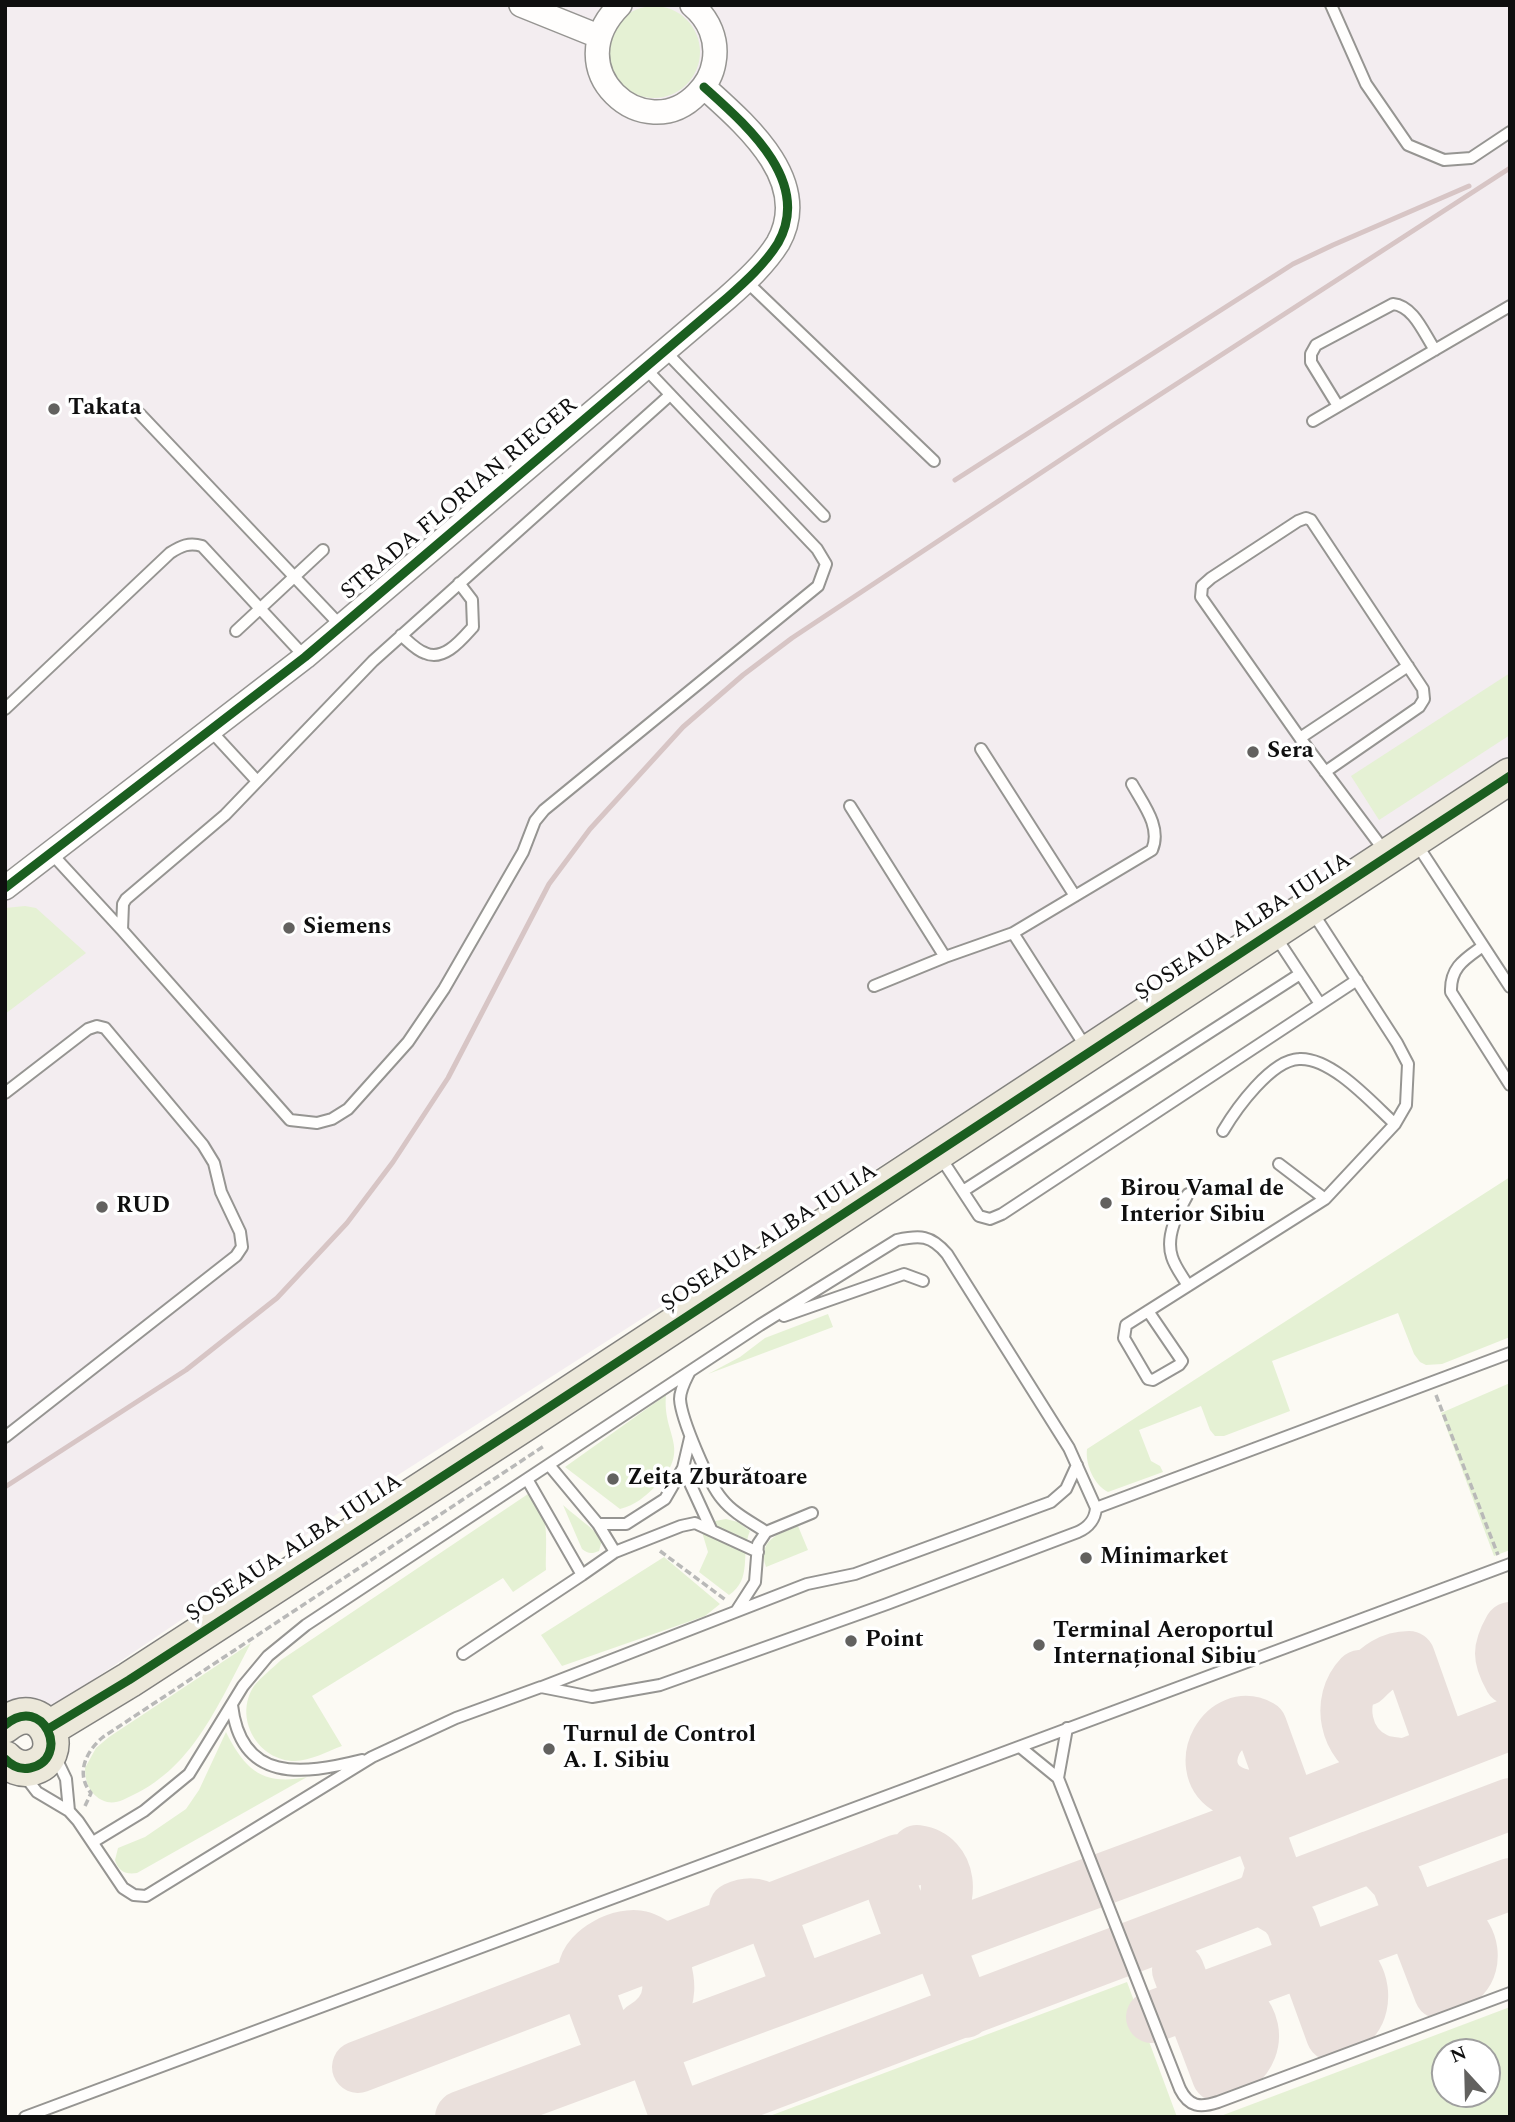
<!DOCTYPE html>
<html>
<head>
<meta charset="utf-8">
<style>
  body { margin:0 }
  #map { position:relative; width:1515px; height:2122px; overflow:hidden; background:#fcfaf4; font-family:Spectral,serif }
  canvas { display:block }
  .frame { position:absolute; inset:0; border:7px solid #0f0f0f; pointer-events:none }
  .north { position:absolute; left:1431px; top:2038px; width:70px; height:70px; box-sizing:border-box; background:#fff; border:2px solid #9f9f9f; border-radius:50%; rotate:338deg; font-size:19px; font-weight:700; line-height:28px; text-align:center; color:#0f0f0f }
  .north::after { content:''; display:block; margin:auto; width:24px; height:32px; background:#62615f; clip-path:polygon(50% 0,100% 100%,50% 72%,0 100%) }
</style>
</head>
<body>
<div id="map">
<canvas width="1515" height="2122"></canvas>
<div class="frame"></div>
<div class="north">N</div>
</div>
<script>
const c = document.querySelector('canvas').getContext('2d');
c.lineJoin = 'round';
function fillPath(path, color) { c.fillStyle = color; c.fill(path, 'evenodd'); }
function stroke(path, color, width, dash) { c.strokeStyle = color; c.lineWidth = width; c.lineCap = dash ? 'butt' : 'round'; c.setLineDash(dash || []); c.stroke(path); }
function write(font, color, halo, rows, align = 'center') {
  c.font = font + ' Spectral,serif'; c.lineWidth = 7; c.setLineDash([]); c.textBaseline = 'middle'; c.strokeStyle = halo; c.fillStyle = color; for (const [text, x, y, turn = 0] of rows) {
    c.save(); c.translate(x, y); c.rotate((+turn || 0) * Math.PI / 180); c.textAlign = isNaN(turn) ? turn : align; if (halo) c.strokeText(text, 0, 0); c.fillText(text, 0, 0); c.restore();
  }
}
fillPath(new Path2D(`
  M5 5H1510V757L899 1154 334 1516 106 1671 5 1737Z`), '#f3edf0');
fillPath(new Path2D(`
  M608 52a46 46 0 1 1 92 0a46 46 0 1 1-92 0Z
  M1510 673V735L1379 820 1351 776Z
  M25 906 36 908 86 953 5 1014V908Z
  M1510 1177V1337L1442 1364 1426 1365 1420 1362 1414 1354 1398 1313 1272 1361 1290 1411 1224 1436H1215L1210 1430 1201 1406 1139 1430 1151 1461 1160 1466 1163 1472 1108 1492C1094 1485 1085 1464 1087 1449Z
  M828 1314 833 1327 708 1374 740 1357 765 1338Z
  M1510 1383V1550L1494 1556 1441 1413Z
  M666 1395C662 1436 693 1448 656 1486 644 1497 636 1505 620 1509L565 1467Z
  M528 1494C552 1510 545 1544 546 1570L513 1592 503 1578 312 1696 342 1746C328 1751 310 1761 295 1761 258 1761 233 1718 254 1686 261 1677 273 1668 281 1660Z
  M563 1505C573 1514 598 1532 602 1540L599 1551C592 1554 588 1554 582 1549Z
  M726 1519 738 1522 750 1531C740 1554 753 1579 729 1595L699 1572 708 1552 702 1532 715 1521Z
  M798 1526 808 1550 766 1567C757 1540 778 1534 798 1526Z
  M664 1557 720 1604 705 1616 562 1666 541 1635Z
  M251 1643C220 1700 195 1766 133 1795 125 1799 117 1804 107 1802 91 1797 85 1784 85 1768L96 1748 109 1737Z
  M226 1732C245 1770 263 1786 307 1777L137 1873C126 1875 118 1871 115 1860L118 1848 145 1837 186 1809 199 1790Z
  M1127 1982 1177 2117H767Z
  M1510 2007V2117H1218ZM1445 2052H1487V2094H1445Z`), '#e5f1d4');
stroke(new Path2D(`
  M1510 1628C1498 1649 1498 1658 1510 1679
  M1404 1765C1396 1763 1385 1763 1377 1759 1345 1745 1336 1701 1360 1676L1365 1680C1378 1667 1390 1657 1409 1657L1442 1750
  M1291 1809 1261 1726C1224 1706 1192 1765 1226 1788 1231 1792 1240 1794 1246 1796L1272 1867 1266 1888 1259 1898 1283 1912 1291 1922 1332 2035C1342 2031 1349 2028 1355 2019 1367 2004 1364 1974 1346 1963 1337 1958 1323 1959 1313 1958
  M1369 1857 1382 1865 1397 1881 1440 1993C1448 1988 1458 1983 1464 1977 1477 1963 1473 1937 1457 1926 1448 1919 1436 1918 1425 1916
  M735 1908C748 1902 758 1903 769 1911L799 1991
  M914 1949 884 1866 899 1860H914L917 1851C953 1856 955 1902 931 1923L965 2012
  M1178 1970 1218 2076C1249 2069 1266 2034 1241 2008 1233 2000 1215 2000 1204 1998
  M1152 2017 1510 1884
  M613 2057 585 1981C585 1978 583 1974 584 1970 587 1949 622 1932 641 1937 646 1938 652 1942 656 1944 671 1975 678 2007 643 2027L676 2117
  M358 2067 884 1866
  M461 2117 1257 1822 1510 1724
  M683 2117C959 2014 1234 1908 1510 1804`), '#eae0dc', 52);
const lane = new Path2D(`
  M1331 5 1366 84 1408 145 1444 160 1471 158 1510 132
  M746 281 934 461
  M665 351 824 516
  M1338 406 1311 362V354L1316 345 1393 304C1414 306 1424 334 1435 350
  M140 414 341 626
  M1313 421 1510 306
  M236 631 323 550
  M401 635C408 641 416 650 425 653 444 662 462 639 473 627L472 600 459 583
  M5 709 170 553C181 546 189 542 202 546L305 657
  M211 731 257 781
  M1300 738 1201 597 1202 586 1211 578 1298 521 1306 518 1311 520 1423 689 1424 699 1419 707 1325 772
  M981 749 1075 896
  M850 806 945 957
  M1416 843 1510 987
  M51 853 122 930 290 1120 317 1123 332 1119 348 1109 408 1042 444 989 523 852 535 821 544 810 818 586 826 564 817 549 645 368
  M1386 853 1300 738 1408 666
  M122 930 123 904 126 899 225 815 373 661 670 395
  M1013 933 1087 1049
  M1276 937 1320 1004
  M1483 946C1465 959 1450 967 1451 992L1510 1085
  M874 986 945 957 1013 933 1152 850C1162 827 1143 804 1132 784
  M5 1093 88 1029 97 1026 105 1028 203 1145 214 1163 221 1192 240 1232 242 1247 236 1256 5 1437
  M1223 1131C1236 1109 1271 1060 1299 1059 1332 1057 1373 1104 1395 1124
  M939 1155 979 1216 990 1219 1002 1214 1357 980
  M1279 1164 1325 1199
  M963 1191 1300 974
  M1188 1194C1178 1212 1165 1236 1172 1257 1175 1267 1183 1277 1188 1286
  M1148 1311 1182 1361 1179 1365 1153 1380 1148 1379 1124 1338 1126 1325 1325 1199 1395 1124 1406 1105 1408 1064 1397 1043 1313 913
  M784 1316 904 1274 923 1281
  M689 1373C685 1381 680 1390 680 1399 681 1419 709 1484 722 1499 733 1513 751 1522 766 1532
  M683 1468 711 1529
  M527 1479 582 1575 615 1552 598 1524 549 1465
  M1096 1508 1510 1353
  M598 1524H626L665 1499 683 1468 690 1438
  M615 1552 681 1526 695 1523 758 1552
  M737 1610 755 1582 758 1544 766 1532 812 1513
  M463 1654 582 1575
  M542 1687 807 1584 855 1574 1051 1502 1066 1489 1077 1465
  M232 1705C241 1783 302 1775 362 1760
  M1020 1747 1058 1778 1180 2089C1189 2107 1200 2108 1218 2102L1510 1993
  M55 1756 66 1779 69 1811
  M24 1775 37 1792 69 1811 78 1821 123 1888 134 1895 146 1896 372 1757 456 1718 541 1687 592 1697 660 1685 887 1604 1078 1532C1089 1527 1095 1520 1096 1508L1069 1448 947 1254C931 1235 920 1235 897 1240L760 1325 306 1625 268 1656 243 1686 189 1774 144 1811 93 1842
  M1058 1778 1067 1728
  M25 2117 1510 1564`);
const street = new Path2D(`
  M521 5 598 36
  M620 5C555 70 645 148 697 94 706 85 712 75 714 62 718 40 709 19 692 5
  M5 888 305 657 727 298C745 282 765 264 778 243 813 181 745 124 704 87`);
const primary = new Path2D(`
  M5 1725C44 1692 72 1759 30 1768 21 1770 12 1766 5 1759
  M48 1729 129 1680 525 1423 1510 776`);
stroke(lane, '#969592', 14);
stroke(street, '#969592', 26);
stroke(primary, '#83827f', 38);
stroke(new Path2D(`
  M1436 1395 1498 1555
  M660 1551 727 1601
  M85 1806 91 1793C75 1774 86 1751 103 1737L544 1446`), '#b9b9b8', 3.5, [7, 3.5]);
stroke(lane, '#fffefd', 10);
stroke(street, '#fffefd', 23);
stroke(primary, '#ece8da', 35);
stroke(new Path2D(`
  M955 480 1293 264 1333 245 1469 186
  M5 1487 186 1370 277 1298 347 1223 393 1162 448 1078 549 884 590 829 683 727 743 675 792 638 1113 425 1510 168`), '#d7c5c5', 5);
stroke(new Path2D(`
  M5 888 305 657 727 298C745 282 765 264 778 243 813 181 745 124 704 87
  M5 1725C44 1692 72 1759 30 1768 21 1770 12 1766 5 1759
  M48 1729 129 1680 525 1423 1510 776`), '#1b5e20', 9);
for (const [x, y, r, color] of [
  [54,409,7,"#62615f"],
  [1253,752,7,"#62615f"],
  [289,928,7,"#62615f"],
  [1106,1203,7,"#62615f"],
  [102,1207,7,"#62615f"],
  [613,1479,7,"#62615f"],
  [1086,1558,7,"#62615f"],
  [851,1641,7,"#62615f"],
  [1039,1645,7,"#62615f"],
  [549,1749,7,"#62615f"]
]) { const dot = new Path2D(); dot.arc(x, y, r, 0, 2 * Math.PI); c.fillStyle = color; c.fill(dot); stroke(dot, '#fff', 2.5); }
write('bold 23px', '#0f0f0f', '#fff', [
  ["Takata",68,409],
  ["Sera",1267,752],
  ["Siemens",303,928],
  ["Birou Vamal de",1120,1190],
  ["Interior Sibiu",1120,1216],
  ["RUD",116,1207],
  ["Zeița Zburătoare",627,1479],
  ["Minimarket",1100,1558],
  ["Terminal Aeroportul",1053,1632],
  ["Internațional Sibiu",1053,1658],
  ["Point",865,1641],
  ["Turnul de Control",563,1736],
  ["A. I. Sibiu",563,1762]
], 'left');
write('23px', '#0f0f0f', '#fff', [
  ["STRADA FLORIAN RIEGER",460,500,-40],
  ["ȘOSEAUA ALBA IULIA",1244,928,-33],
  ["ȘOSEAUA ALBA IULIA",770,1239,-33],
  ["ȘOSEAUA ALBA IULIA",295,1549,-33]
]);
</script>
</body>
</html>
